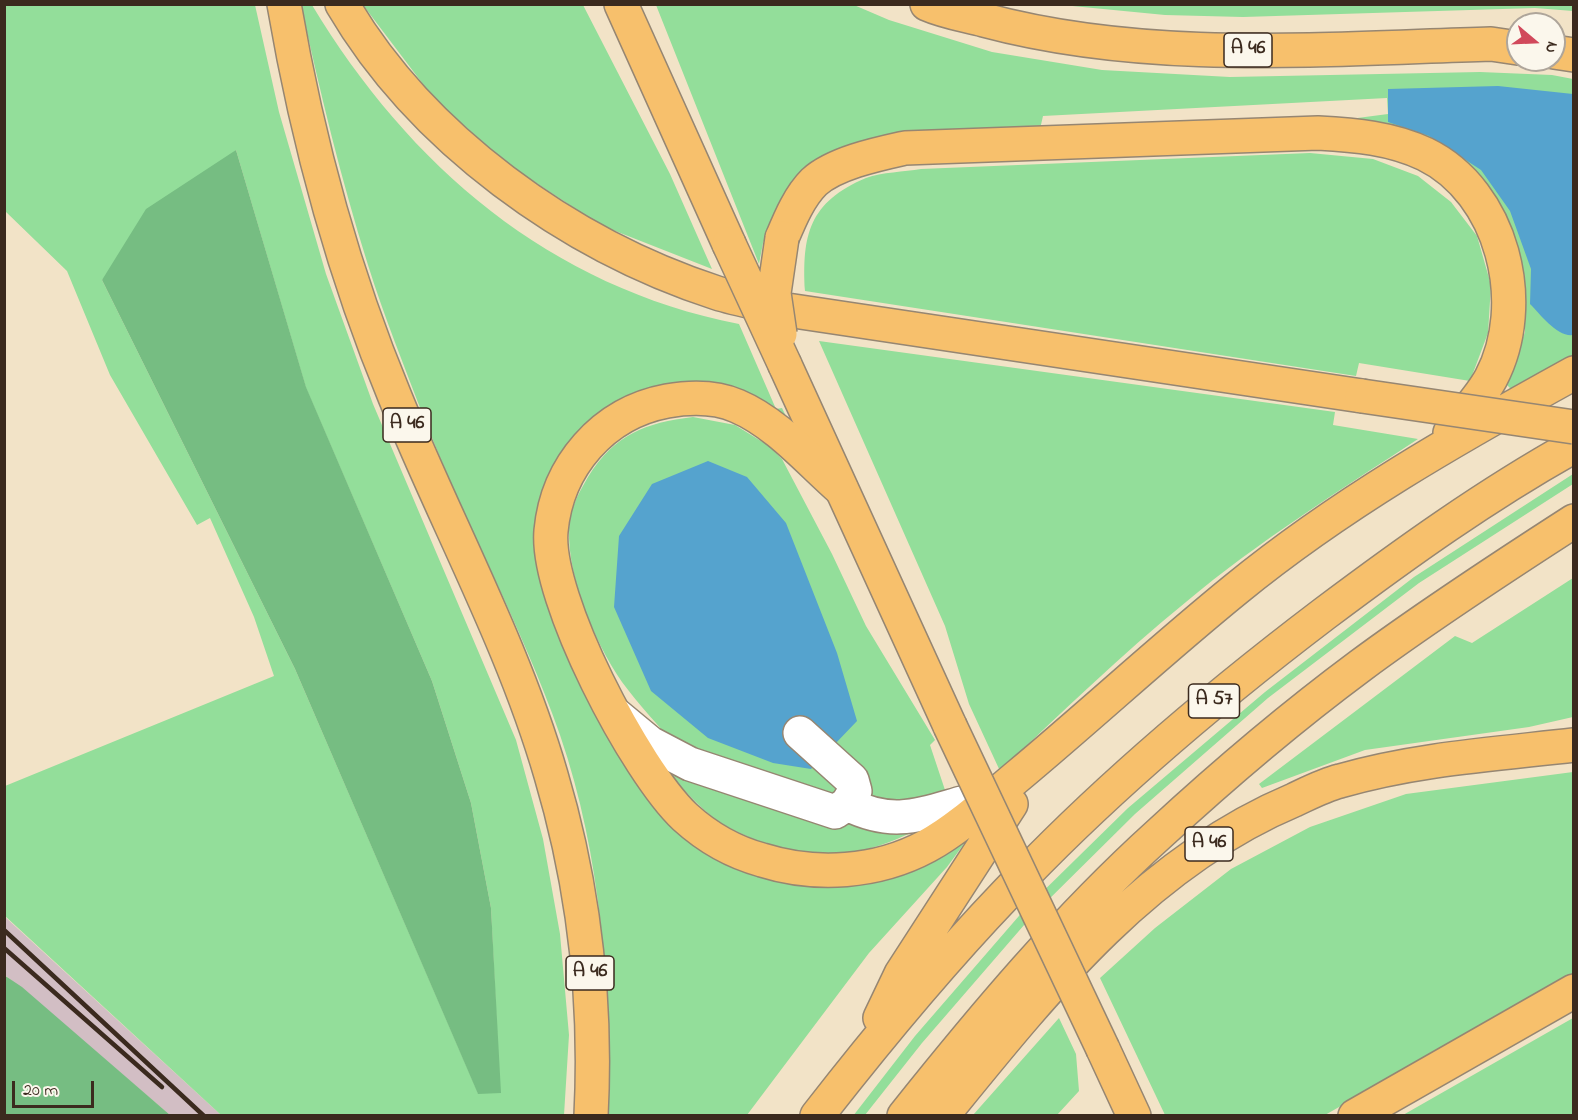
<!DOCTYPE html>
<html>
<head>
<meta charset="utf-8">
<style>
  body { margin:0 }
  #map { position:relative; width:1578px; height:1120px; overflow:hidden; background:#f2e3c7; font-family:"Indie Flower",sans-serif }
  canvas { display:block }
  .frame { position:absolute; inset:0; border:6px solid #3b2a1e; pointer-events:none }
  .north { position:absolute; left:1506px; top:12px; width:60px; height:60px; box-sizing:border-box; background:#fbf7ec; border:2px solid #aea59a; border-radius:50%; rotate:109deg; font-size:16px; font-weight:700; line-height:24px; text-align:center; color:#3b2a1e }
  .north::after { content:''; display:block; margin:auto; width:21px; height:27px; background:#d1495b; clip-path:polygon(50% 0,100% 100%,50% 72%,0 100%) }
  .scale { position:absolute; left:12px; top:1081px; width:82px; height:27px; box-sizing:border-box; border:3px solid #3b2a1e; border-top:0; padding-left:8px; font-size:18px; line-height:21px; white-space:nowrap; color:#3b2a1e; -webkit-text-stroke:4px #fbf7ec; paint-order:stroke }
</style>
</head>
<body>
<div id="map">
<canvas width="1578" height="1120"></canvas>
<div class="frame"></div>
<div class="north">N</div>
<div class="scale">20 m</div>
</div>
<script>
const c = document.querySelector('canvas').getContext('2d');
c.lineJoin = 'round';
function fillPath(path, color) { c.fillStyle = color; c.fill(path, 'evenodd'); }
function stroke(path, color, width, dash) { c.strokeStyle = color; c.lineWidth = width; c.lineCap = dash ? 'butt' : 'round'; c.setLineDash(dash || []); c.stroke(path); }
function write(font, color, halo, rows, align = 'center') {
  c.font = font + ' "Indie Flower",sans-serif'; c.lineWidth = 6; c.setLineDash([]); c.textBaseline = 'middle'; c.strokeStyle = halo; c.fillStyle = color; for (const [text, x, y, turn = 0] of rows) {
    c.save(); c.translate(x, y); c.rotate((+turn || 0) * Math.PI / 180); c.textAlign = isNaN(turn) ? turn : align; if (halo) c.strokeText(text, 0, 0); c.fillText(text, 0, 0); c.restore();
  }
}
fillPath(new Path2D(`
  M4 916 221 1115H170L5 975Z`), '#d2bec4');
fillPath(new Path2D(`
  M1573 4V11L1535 8 1243 17 1165 15 1062 5Z
  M4 5H255L279 112 326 274 373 404 516 740 543 839 560 934 569 1035 564 1115H221L5 916V786L274 676 254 617 210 518 197 525 110 375 67 271 5 211ZM236 150 306 388 432 681 471 803 491 908 500 1093H478L295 669 102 280Z
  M301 5H312C409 166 550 287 739 324L776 409 782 408 797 439 635 394 539 517 596 703 747 866 969 837 947 867 869 953 747 1115H609C610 988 602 857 560 735 522 627 466 525 424 418 405 368 384 316 368 265 341 179 320 92 301 5Z
  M363 5H583L670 174 712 269 600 225 509 165 435 100Z
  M656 5H854L889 20 992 52 1102 70 1230 77 1480 72 1552 75 1573 79V358L1514 392 1507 385 1525 332V277L1506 216 1477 174 1438 143 1327 122 1388 114 1387 98 1043 116 1040 129 904 136 778 208 763 243 759 264Z
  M1310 153 1373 159 1418 176 1451 202 1477 236 1491 285 1488 333 1470 381 1359 363 1356 376 805 291C802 235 809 202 866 178 882 172 904 172 921 169Z
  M819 341 1335 412 1333 425 1418 439C1339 491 1259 541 1186 602 1121 655 1061 713 1000 771L969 704 945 626Z
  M693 417 735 425 769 446 782 459 832 554 866 626 935 740 930 745 952 811C885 850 829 871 753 839 738 832 721 825 709 814 693 801 679 784 664 769L678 748C659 726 639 705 622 682 594 642 563 568 570 519 572 505 581 489 588 477 615 434 645 423 693 417Z
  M1573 474V484L1419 583 1268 698 1135 814 1031 917 922 1043 865 1115 853 1116 915 1036 1025 909 1128 808 1265 692 1414 577Z
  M1573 578V717L1529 727 1365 750 1262 788 1259 784 1455 636 1472 643Z
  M1573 772V974L1325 1115H1165L1100 978 1155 928 1231 869 1310 827 1406 794Z
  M1059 1018 1076 1054 1079 1091 1057 1115H973Z
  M1573 1018V1115H1403Z`), '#93de9a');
fillPath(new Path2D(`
  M236 150 306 387 432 681 471 803 491 908 501 1093 478 1094 295 669 102 280 146 209Z
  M4 975 22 987 170 1115H5Z`), '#76bd82');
fillPath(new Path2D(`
  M1498 86 1573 94V335C1557 337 1541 315 1530 304L1531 269 1510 211 1481 170 1429 136 1388 122V89Z
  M708 461 747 477 786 523 837 653 857 721 811 769 773 763 708 738 651 691 614 607 619 536 652 484Z`), '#55a3ce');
const minor = new Path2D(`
  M615 714 650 743 690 764 835 812 847 804 855 791 852 780 800 733
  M847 804C892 826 916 816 962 803`);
const major = new Path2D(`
  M785 365 950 726
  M1103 1049 1134 1116`);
const highway = new Path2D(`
  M284 4C307 138 343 272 395 397 446 523 513 644 551 775 584 886 597 1000 591 1116
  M342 4C421 139 569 245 717 293 739 300 764 304 787 310L1362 396
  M621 4 729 244
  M927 4C945 12 965 15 984 20 1148 64 1323 49 1491 44L1518 48
  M1554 52 1574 55
  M782 238C790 219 799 197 814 182 835 163 878 154 905 148L1318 133C1355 135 1391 138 1425 154 1503 192 1530 304 1491 378 1481 397 1463 415 1450 433
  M841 489C809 461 777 423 737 406 714 396 690 397 667 401 603 413 557 466 551 531 545 598 636 771 685 817 708 838 733 852 762 860 816 877 877 873 927 846 960 828 990 799 1019 775 1092 714 1162 649 1236 589 1340 504 1456 438 1574 373
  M880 1018 901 974 1011 804
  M817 1116C877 1039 939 964 1006 894 1103 791 1212 699 1324 614 1404 554 1486 495 1574 446
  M904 1116C983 1017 1065 919 1159 834 1223 775 1290 718 1360 666 1429 615 1501 568 1574 521
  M942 1116C1042 993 1144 863 1294 800 1309 793 1324 785 1340 781 1416 759 1495 754 1574 745
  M1355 1116 1574 991`);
stroke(minor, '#968672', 36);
stroke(major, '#968672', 36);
stroke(highway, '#968672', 36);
stroke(minor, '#fff', 33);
stroke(major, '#f7c06c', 33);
stroke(highway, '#f7c06c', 33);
stroke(new Path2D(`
  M4 930 204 1116
  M4 948 162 1087`), '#3b2a1e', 4.5);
const majorBridge = new Path2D(`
  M950 726 1103 1049`);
const highwayBridge = new Path2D(`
  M729 244 785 365
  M780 334 774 293 782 238
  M1362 396 1574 427`);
stroke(majorBridge, '#968672', 36, []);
stroke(highwayBridge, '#968672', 36, []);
stroke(majorBridge, '#f7c06c', 33);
stroke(highwayBridge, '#f7c06c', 33);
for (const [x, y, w] of [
  [1248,50,48],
  [407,425,48],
  [1214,701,51],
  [1209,844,48],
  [590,973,48]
]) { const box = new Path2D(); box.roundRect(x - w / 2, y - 17, w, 34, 4.5); c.fillStyle = '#fbf7ec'; c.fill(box); stroke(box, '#3b2a1e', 1.5); }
write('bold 20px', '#3b2a1e', null, [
  ["A 46",1248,50],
  ["A 46",407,425],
  ["A 57",1214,701],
  ["A 46",1209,844],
  ["A 46",590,973]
]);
</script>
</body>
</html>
